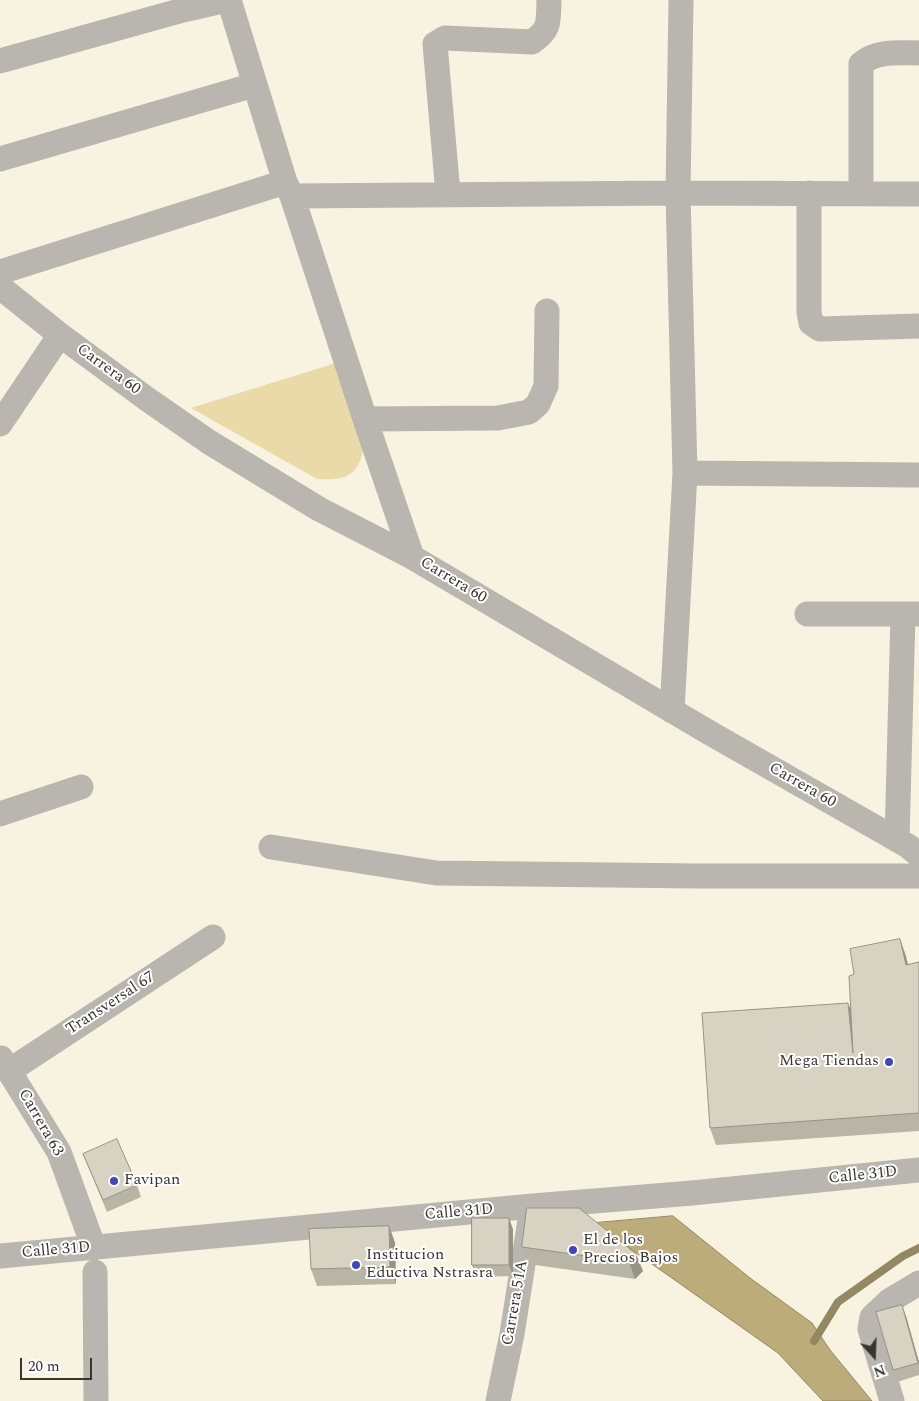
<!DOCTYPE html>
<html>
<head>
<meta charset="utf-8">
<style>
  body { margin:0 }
  #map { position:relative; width:919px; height:1401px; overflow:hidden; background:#f8f2e0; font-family:Spectral,serif }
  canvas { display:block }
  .north { position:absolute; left:849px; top:1331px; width:50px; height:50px; -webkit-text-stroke:4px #fff; paint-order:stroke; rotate:160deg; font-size:14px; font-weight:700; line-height:20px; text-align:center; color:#37352e }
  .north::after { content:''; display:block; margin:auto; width:18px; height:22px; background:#37352e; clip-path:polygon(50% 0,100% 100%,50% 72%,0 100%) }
  .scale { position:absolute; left:20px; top:1358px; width:72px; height:22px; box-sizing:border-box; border:2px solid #37352e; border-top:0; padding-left:6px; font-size:15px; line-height:18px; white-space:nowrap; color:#37352e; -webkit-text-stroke:4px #fff; paint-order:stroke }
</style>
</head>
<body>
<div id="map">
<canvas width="919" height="1401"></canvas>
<div class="north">N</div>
<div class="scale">20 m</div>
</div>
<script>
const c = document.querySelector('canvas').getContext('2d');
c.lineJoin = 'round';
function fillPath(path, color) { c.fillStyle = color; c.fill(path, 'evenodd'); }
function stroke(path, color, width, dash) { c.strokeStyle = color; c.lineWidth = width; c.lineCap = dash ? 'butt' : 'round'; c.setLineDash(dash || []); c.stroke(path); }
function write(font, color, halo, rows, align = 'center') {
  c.font = font + ' Spectral,serif'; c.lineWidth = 4; c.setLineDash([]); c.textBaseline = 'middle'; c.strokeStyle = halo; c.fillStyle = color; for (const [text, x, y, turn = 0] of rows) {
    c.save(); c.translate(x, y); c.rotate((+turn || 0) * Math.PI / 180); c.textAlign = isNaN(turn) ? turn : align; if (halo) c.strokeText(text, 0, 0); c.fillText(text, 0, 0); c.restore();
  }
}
fillPath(new Path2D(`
  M336 363 363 449C359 477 342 481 317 479L191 408Z`), '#e9daa7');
const water = new Path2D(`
  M673 1216 750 1278 812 1323 830 1350 872 1401H823L778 1353 594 1223Z`);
fillPath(water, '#bcac79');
stroke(water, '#948862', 1);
stroke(new Path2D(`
  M814 1341 838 1302 903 1256 919 1248`), '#948862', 8);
stroke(new Path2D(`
  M229 0 285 182 292 196 365 419 412 557
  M0 61 183 10 227 0
  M0 159 254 85
  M809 193V312L811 323 820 329 919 326
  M861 193V64C876 50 899 53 919 53
  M448 194 435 44 445 38 532 42C551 29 548 22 549 0
  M292 196 678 193 919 194
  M0 272 285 182
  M0 287 60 335 147 399 209 442 319 509 412 557 710 733 908 846 919 855
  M365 419 498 418 529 412 538 404 546 386 547 311
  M0 424 60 335
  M685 473 919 475
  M807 614H919
  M672 711 685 473 678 193 681 0
  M0 814 81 787
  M897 840 903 614
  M271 847 436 873 698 876H919
  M1 1058 59 1152 94 1248
  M9 1071 213 937
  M0 1256 533 1206 692 1193 919 1170
  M95 1272 96 1401
  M498 1401 512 1334 530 1220
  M892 1401 870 1329 872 1317 889 1301 919 1283`), '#b8b6ae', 25);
fillPath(new Path2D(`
  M900 939 908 965 919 962V1131L716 1145 710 1128 850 1008 854 974Z
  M83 1154 137 1185 141 1197 107 1212Z
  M579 1208 643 1271 635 1279 528 1264 522 1247Z
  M389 1226 395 1243 396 1284 317 1286 311 1269Z
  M513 1229V1276L476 1277 472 1265Z
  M906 1316 919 1362V1375L897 1382 893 1370Z`), '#b9b5a6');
fillPath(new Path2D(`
  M900 939 906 956 912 982 906 965Z
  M848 1003 855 1020 853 1053Z
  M509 1218 513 1229V1276L509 1265Z
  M389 1226 395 1243 396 1284 390 1267Z
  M636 1254 643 1271 635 1279 629 1262Z
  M902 1305 906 1316 919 1362V1365Z`), '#969387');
const building = new Path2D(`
  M900 939 906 965 919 962V1113L710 1128 702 1013 848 1003 853 1053 849 976 854 974 850 949Z
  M117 1139 137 1185 103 1200 83 1154Z
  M527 1208H579L636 1254 629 1262 522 1247Z
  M472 1218H509V1265H472Z
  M389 1226 390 1267 311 1269 309 1229Z
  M902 1305 918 1363 893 1370 876 1312Z`);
fillPath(building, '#d7d2c1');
stroke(building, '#969387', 1);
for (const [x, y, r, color] of [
  [889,1062,5,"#3e47bb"],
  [114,1181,5,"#3e47bb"],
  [573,1250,5,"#3e47bb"],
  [356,1265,5,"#3e47bb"]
]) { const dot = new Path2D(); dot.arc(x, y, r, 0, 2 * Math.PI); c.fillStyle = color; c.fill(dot); stroke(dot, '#fff', 2); }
write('16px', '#37352e', '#fff', [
  ["Carrera 60",108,370,36],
  ["Carrera 60",453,581,31],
  ["Carrera 60",802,786,30],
  ["Transversal 67",111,1004,-33],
  ["Carrera 63",40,1123,60],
  ["Calle 31D",863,1176,-6],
  ["Calle 31D",459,1213,-5],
  ["Calle 31D",56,1251,-5],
  ["Carrera 51A",516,1303,-80]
]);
write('16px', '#37352e', '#fff', [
  ["Mega Tiendas",879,1062,"right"],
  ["Favipan",124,1181],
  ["El de los",583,1241],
  ["Precios Bajos",583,1259],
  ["Institucion",366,1256],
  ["Eductiva Nstrasra",366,1274]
], 'left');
</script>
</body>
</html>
